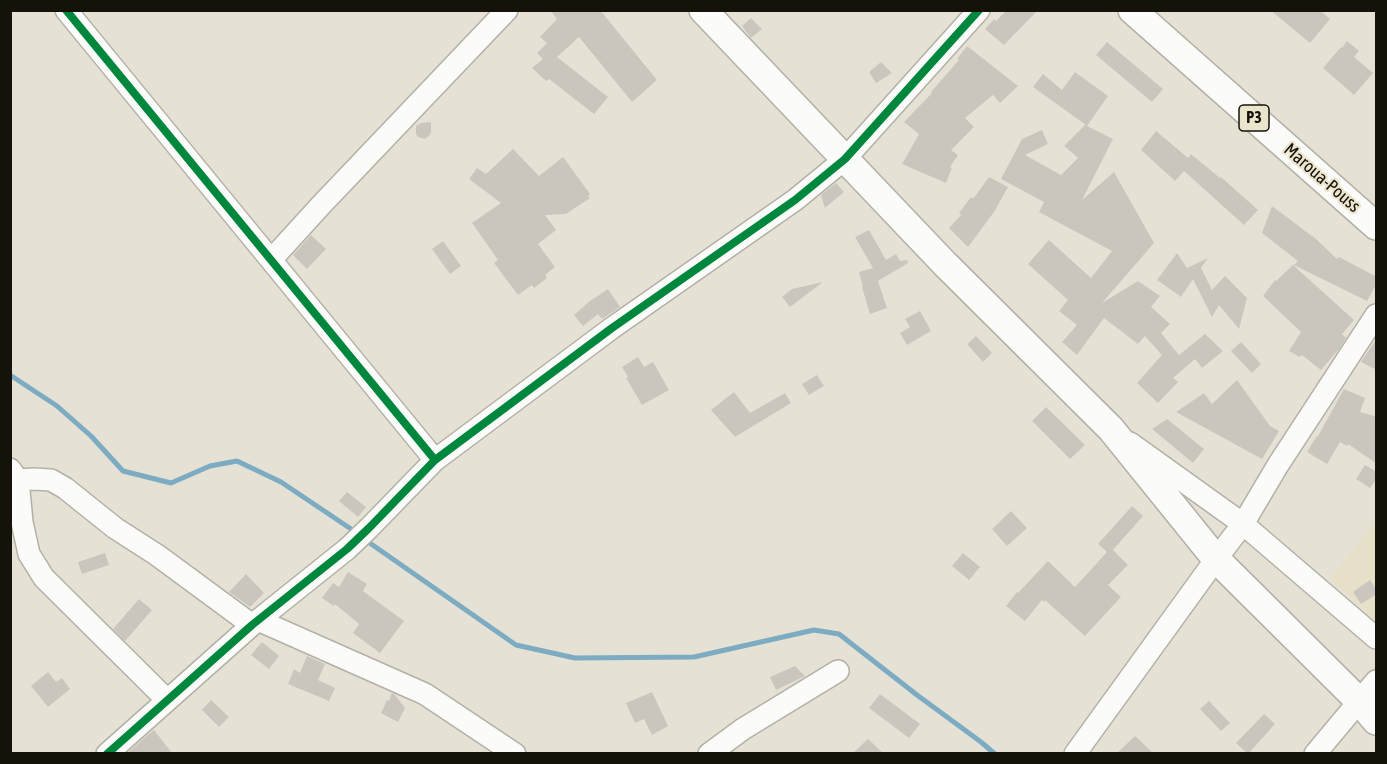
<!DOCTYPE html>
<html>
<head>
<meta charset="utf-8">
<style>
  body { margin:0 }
  #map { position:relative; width:1387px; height:764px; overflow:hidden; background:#e5e2d5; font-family:"Asap Condensed",sans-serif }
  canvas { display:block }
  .frame { position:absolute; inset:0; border:12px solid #15120a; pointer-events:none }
</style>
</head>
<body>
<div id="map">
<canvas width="1387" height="764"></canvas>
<div class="frame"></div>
</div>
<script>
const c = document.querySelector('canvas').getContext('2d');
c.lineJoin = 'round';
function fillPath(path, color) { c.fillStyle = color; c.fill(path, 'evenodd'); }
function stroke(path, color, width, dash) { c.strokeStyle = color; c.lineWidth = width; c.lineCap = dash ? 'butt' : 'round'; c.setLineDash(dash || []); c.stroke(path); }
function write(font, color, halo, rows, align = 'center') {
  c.font = font + ' "Asap Condensed",sans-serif'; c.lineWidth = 4.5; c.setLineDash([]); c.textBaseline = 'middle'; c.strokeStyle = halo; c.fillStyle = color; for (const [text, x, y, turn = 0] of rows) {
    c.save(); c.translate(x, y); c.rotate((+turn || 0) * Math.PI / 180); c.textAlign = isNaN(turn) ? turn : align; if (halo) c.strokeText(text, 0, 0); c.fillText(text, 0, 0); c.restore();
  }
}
fillPath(new Path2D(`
  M1376 520V621L1330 579Z`), '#e7e0c9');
stroke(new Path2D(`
  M10 375 57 406 91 436 123 471 171 483 210 466 237 461 281 482 357 533
  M364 539 516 645 575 658 694 657 814 630 839 634 917 695 981 742 995 754`), '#7dabc2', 5);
fillPath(new Path2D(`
  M550 10H600L657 80 632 102 579 37 557 57 608 97 594 114 549 79 546 81 532 68 543 59 537 53 547 43 540 37 557 19Z
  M1007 10H1038L1004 45 985 29 994 19 996 21Z
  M1270 10H1320L1330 19 1310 43Z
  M751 18 762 29 751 38 742 26Z
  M1347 41 1359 51 1354 57 1373 73 1354 95 1323 68 1341 47 1342 48Z
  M1107 42 1163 89 1152 102 1096 55Z
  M967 46 1018 86 1000 103 993 95 965 118 974 127 951 150 958 155 950 167 952 168 946 183 902 164 919 134 904 122 932 93 931 92 959 60 957 59Z
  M881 62 892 73 876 83 869 72Z
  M1075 72 1108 96 1087 126 1113 139 1082 200 1114 172 1154 243 1102 303 1138 281 1160 296 1151 307 1170 324 1161 333 1179 355 1205 334 1223 351 1202 368 1195 359 1173 378 1178 382 1158 403 1137 383 1162 355 1145 336 1138 344 1104 318 1077 355 1062 342 1077 325 1059 311 1068 300 1028 264 1049 240 1091 278 1112 251 1039 212 1044 202 1001 179 1022 139 1042 130 1048 144 1025 155 1061 175 1078 158 1064 146 1085 125H1086L1033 87 1043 74 1062 90Z
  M431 122V133L429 136 425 139 418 137 416 134V126L421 123Z
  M1156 131 1188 158 1191 154 1220 178 1221 177 1258 210 1244 225 1184 171 1175 181 1141 150Z
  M513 149 539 176 563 157 590 194 588 196 590 198 566 214 545 215 556 230 538 244 555 267 545 275 547 278 534 288 532 285 518 295 494 263 498 260 472 223 501 203 469 179 477 168 486 174Z
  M989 177 1008 187 994 212 968 247 949 228 961 215 959 213 971 197 973 199Z
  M836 183 844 192 825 208 821 195Z
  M1272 206 1316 239 1337 259 1339 257 1377 277V283L1367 301 1294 265 1298 261 1262 233Z
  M869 230 886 260 896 254 900 261 907 260 908 263 878 281 887 308 870 314 862 287H863L859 272 873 268 855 237Z
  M311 235 326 249 307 269 293 255Z
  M443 241 461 266 450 274 432 249Z
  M1177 253 1187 268 1208 258 1201 268 1212 290 1225 276 1247 298 1239 329 1219 305 1212 317 1193 279 1181 297 1157 280Z
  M1293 265 1354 320 1342 334 1346 338 1339 349 1321 370 1302 355 1300 357 1289 351 1301 332 1263 296 1275 280 1276 281Z
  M823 282 790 307 782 297 792 289Z
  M608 289 620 307 602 319 598 314 583 326 574 315 590 301Z
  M920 311 931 331 907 345 900 333 910 327 905 319Z
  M976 336 992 353 983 362 967 344Z
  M1377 338V370L1361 362Z
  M1241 342 1261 364 1252 373 1231 351Z
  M638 357 644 367 653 362 669 390 642 405 626 378 628 377 622 367Z
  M817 375 824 386 809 395 802 384Z
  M1237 380 1270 426 1279 431 1262 459 1176 412 1204 393 1212 404Z
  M1344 389 1365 398 1360 412 1377 417V464L1348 444 1347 446 1340 442 1327 464 1307 452 1317 436H1318Z
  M734 392 750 413 785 393 791 403 735 437 711 410Z
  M1046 407 1085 445 1070 459 1032 421Z
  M1167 419 1204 449 1193 463 1152 429Z
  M1365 465 1377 472V478L1370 488 1356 479Z
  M347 492 366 507 358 517 339 501Z
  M1132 506 1143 516 1113 550 1128 565 1108 585 1121 597 1085 636 1045 600 1044 602 1042 600 1025 621 1006 606 1017 592 1018 593 1048 561 1075 587 1107 552 1098 544Z
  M1011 511 1027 528 1007 546 992 529Z
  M105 553 109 565 82 574 78 562Z
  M963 553 980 567 969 580 952 566Z
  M348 572 367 584 363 591 404 621 380 653 353 633 359 624 335 604 334 606 322 598 333 583 339 587Z
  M246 574 264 593 250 607 229 592Z
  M1370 580 1377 590V594L1361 604 1353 592Z
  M139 599 152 610 125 641 113 629Z
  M262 642 279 656 269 669 251 655Z
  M307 656 325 664 318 680 335 688 329 701 288 684 294 669 300 673Z
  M795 666 805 676 776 690 770 677Z
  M48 672 56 682 62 678 70 689 48 707 31 686Z
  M652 692 668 726 652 735 644 719 635 723 626 703Z
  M392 693 395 695 405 708 398 722 381 713 387 700 389 701Z
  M880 694 920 724 909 738 869 708Z
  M211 700 229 717 219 727 202 710Z
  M1209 701 1230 723 1221 731 1200 709Z
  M1264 714 1275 724 1249 753H1247L1236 743Z
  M154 730 172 753H127L149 734Z
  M1135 736 1153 753H1117Z
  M868 739 883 753H853Z`), '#cbc6bd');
const minor = new Path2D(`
  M66 10 435 460
  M271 260 323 203 507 10
  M1130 443 1243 524 1376 638
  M10 469 18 480 34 479 51 480 65 488 115 528 157 555 252 625
  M18 480 22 522 29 554 44 578 167 700
  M258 620 425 694 515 754
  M107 754 252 625 347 549 369 528 435 460 612 328 795 200 845 159 979 10
  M709 754 743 729 838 671
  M1075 754 1216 559 1243 524 1278 465 1376 315
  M1315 754 1376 681`);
const major = new Path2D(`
  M703 10 945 264 1111 429 1216 559 1359 701 1376 721
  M1132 10 1376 226`);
stroke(minor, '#b3b0a6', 24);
stroke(major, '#b3b0a6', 30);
stroke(minor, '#fbfbf9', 21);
stroke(major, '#fbfbf9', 27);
stroke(new Path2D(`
  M66 10 435 460
  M107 754 252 625 347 549 369 528 435 460 612 328 795 200 845 159 979 10`), '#00873e', 8);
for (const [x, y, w] of [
  [1254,118,30]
]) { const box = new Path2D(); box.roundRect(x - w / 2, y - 13, w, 26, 4.5); c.fillStyle = '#ece5ce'; c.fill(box); stroke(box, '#15120a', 1.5); }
write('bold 16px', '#15120a', null, [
  ["P3",1254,118]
]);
write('18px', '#15120a', '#ece5ce', [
  ["Maroua-Pouss",1322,178,41]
]);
</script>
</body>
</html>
